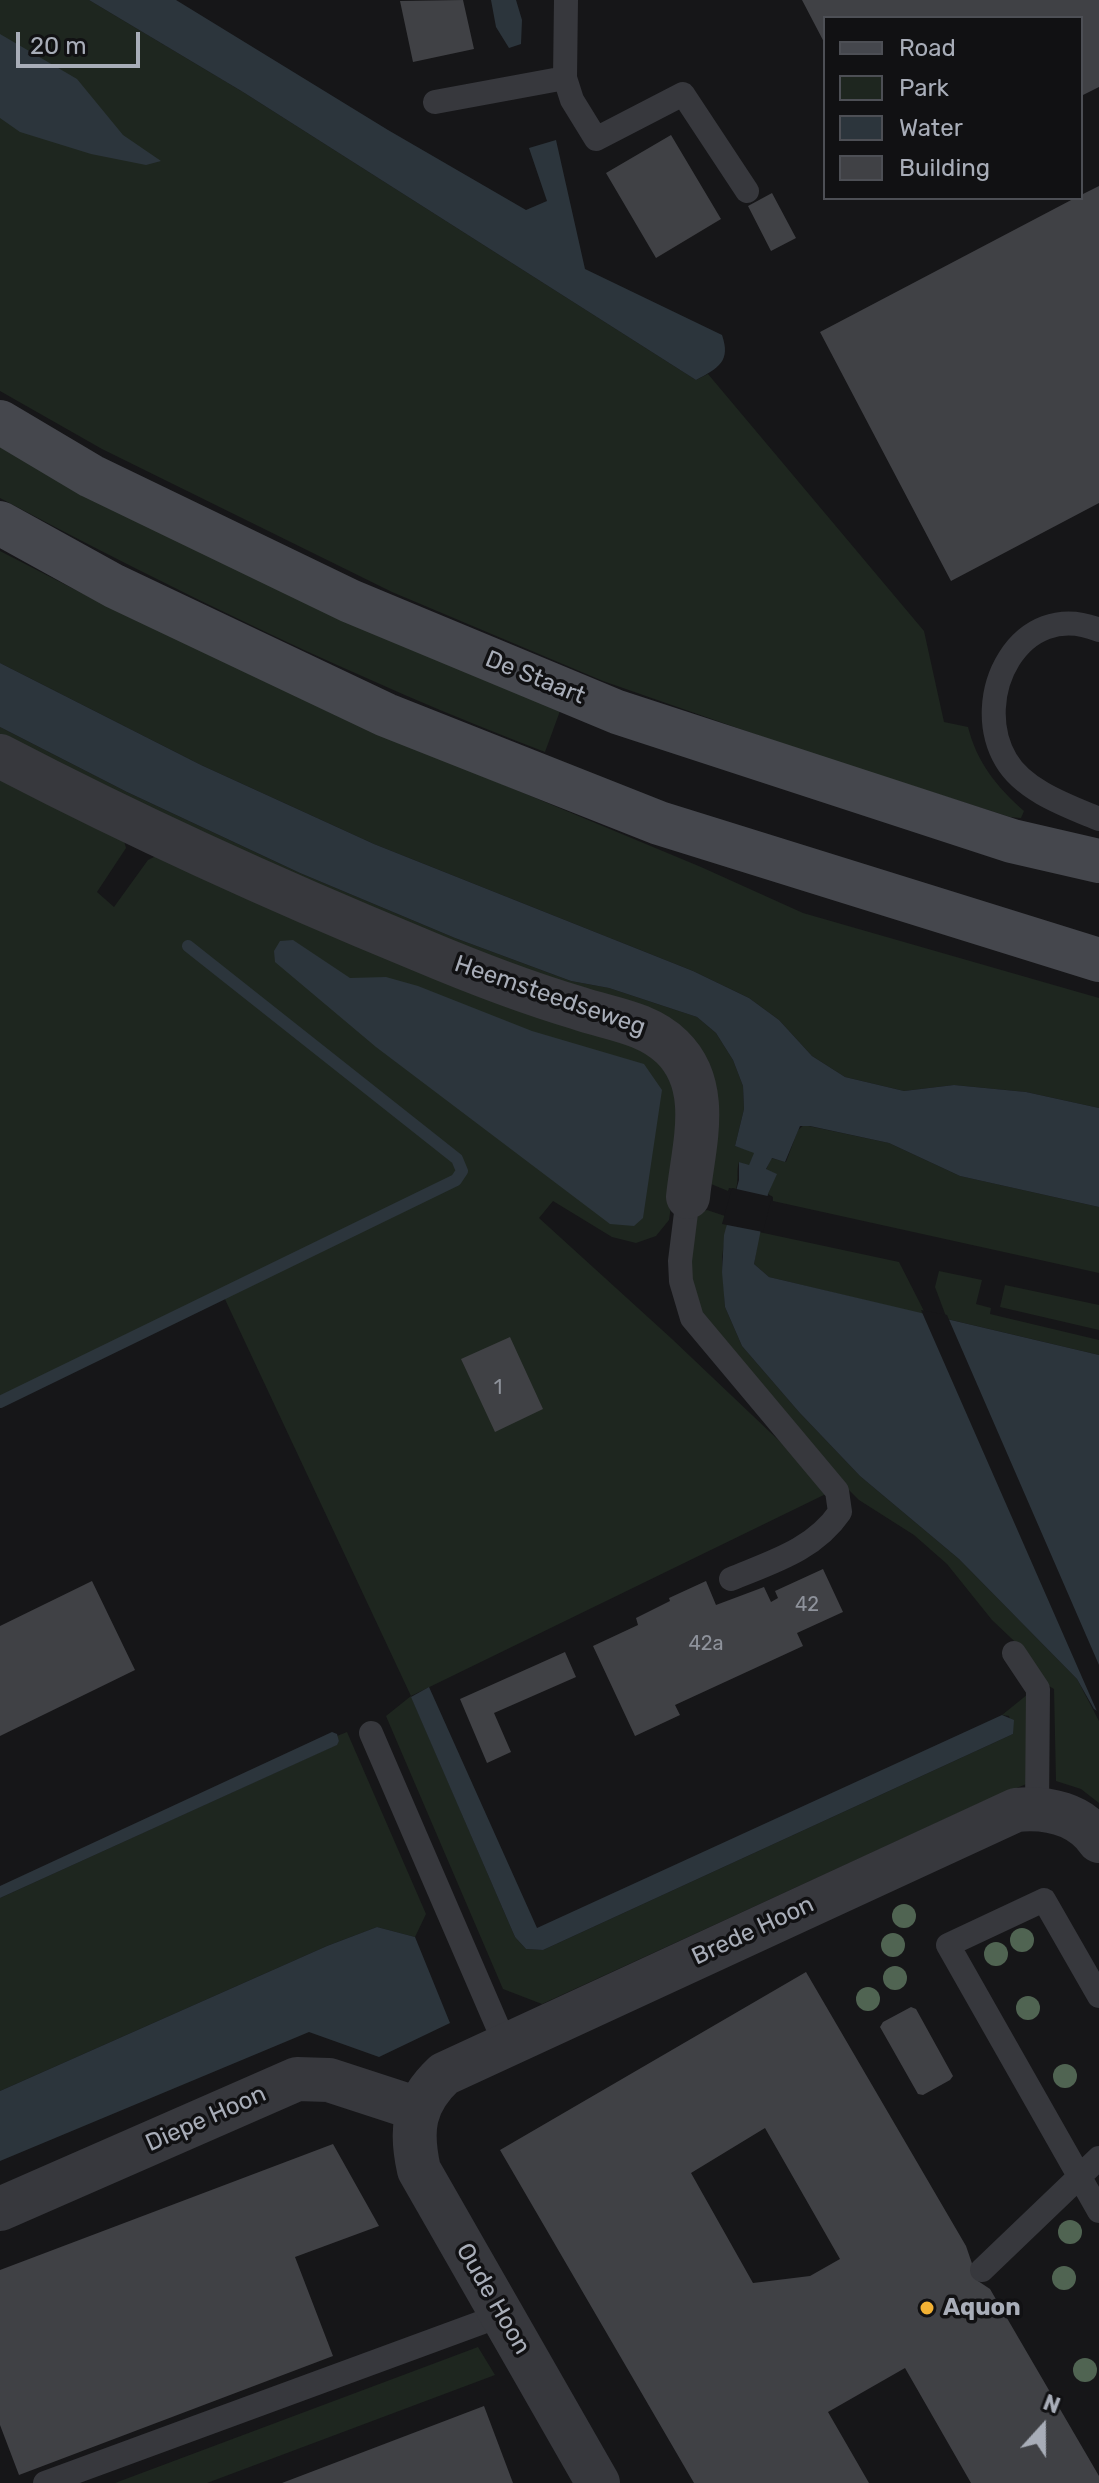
<!DOCTYPE html>
<html>
<head>
<meta charset="utf-8">
<style>
  body { margin:0 }
  #map { position:relative; width:1099px; height:2483px; overflow:hidden; background:#161618; font-family:Rubik,sans-serif }
  canvas { display:block }
  .legend { position:absolute; left:823px; top:16px; width:260px; height:184px; box-sizing:border-box; background:#111113; border:2px solid #4d4f55; margin:0; padding:10px 14px; list-style:none; font-size:24px; color:#a8adb8 }
  .legend li { display:flex; align-items:center; gap:16px; height:40px }
  .legend b { width:40px; border:2px solid #4d4f55 }
  .north { position:absolute; left:1003px; top:2387px; width:80px; height:80px; -webkit-text-stroke:6px #111113; paint-order:stroke; rotate:21deg; font-size:22px; font-weight:700; line-height:32px; text-align:center; color:#a8adb8 }
  .north::after { content:''; display:block; margin:auto; width:28px; height:36px; background:#a8adb8; clip-path:polygon(50% 0,100% 100%,50% 72%,0 100%) }
  .scale { position:absolute; left:16px; top:32px; width:124px; height:36px; box-sizing:border-box; border:4px solid #a8adb8; border-top:0; padding-left:10px; font-size:24px; line-height:28px; white-space:nowrap; color:#a8adb8; -webkit-text-stroke:6px #111113; paint-order:stroke }
</style>
</head>
<body>
<div id="map">
<canvas width="1099" height="2483"></canvas>
<ul class="legend">
<li><b style="height:10px;background:#45474d"></b>Road</li>
<li><b style="height:22px;background:#1e261f"></b>Park</li>
<li><b style="height:22px;background:#2c353c"></b>Water</li>
<li><b style="height:22px;background:#404145"></b>Building</li>
</ul>
<div class="north">N</div>
<div class="scale">20 m</div>
</div>
<script>
const c = document.querySelector('canvas').getContext('2d');
c.lineJoin = 'round';
function fillPath(path, color) { c.fillStyle = color; c.fill(path, 'evenodd'); }
function stroke(path, color, width, dash) { c.strokeStyle = color; c.lineWidth = width; c.lineCap = dash ? 'butt' : 'round'; c.setLineDash(dash || []); c.stroke(path); }
function write(font, color, halo, rows, align = 'center') {
  c.font = font + ' Rubik,sans-serif'; c.lineWidth = 7; c.setLineDash([]); c.textBaseline = 'middle'; c.strokeStyle = halo; c.fillStyle = color; for (const [text, x, y, turn = 0] of rows) {
    c.save(); c.translate(x, y); c.rotate((+turn || 0) * Math.PI / 180); c.textAlign = isNaN(turn) ? turn : align; if (halo) c.strokeText(text, 0, 0); c.fillText(text, 0, 0); c.restore();
  }
}
fillPath(new Path2D(`
  M0 0H89L243 92 696 380 708 374 924 631 944 722 968 727C977 763 997 787 1024 811L1021 818 1010 817 806 752 603 681 392 592 102 449 0 391Z
  M0 444 560 711 545 752C357 680 177 592 0 498Z
  M0 551 101 603 334 714 701 867 803 913 1099 998V1108L1026 1092 954 1085 904 1091 845 1077 812 1056 779 1020 749 998 693 971 374 844 201 765 0 663Z
  M0 727 127 792 300 873 455 938 571 981 609 988 697 1017 716 1033 733 1060 743 1086 744 1109 735 1146 755 1152 749 1166 739 1162C736 1171 739 1179 736 1189L729 1188 728 1191 711 1184 698 1057 437 944 0 742Z
  M0 769 121 830 126 848 97 892 114 907 148 860 164 852 654 1054 674 1079 683 1120 669 1220 656 1236 636 1243 612 1237 553 1201 539 1218 672 1339 832 1491 411 1696 515 1937 526 1949 543 1950 1013 1734 1009 1716 1002 1715 1028 1694 1029 1783 984 1801 542 2004 503 1989 386 1716 411 1696 223 1295 0 1406Z
  M804 1125 889 1143 960 1176 1099 1207V1273L773 1201V1197L768 1194 776 1174 766 1170 771 1158 786 1162 798 1130Z
  M707 1210 728 1217 722 1257 725 1307 742 1346 799 1412 860 1476 959 1559 1077 1679 1099 1721V1803L1081 1789 1056 1781 1054 1689 1044 1683 1029 1655 992 1620 947 1564 914 1535 859 1500 841 1482 702 1317 691 1274 692 1227 699 1213Z
  M759 1232 899 1262 926 1315 769 1277 754 1264Z
  M939 1271 982 1280 976 1304 991 1308 990 1314 1099 1340V1355L947 1319 935 1287Z
  M1005 1285 1099 1305V1330L1000 1307Z
  M347 1732 426 1914 415 1937 377 1927 327 1946 0 2091V1898L336 1745 339 1741 337 1736Z
  M478 2347 495 2375 207 2483H115Z`), '#1e261f');
fillPath(new Path2D(`
  M89 0H176L388 130 526 210 547 201 529 148 556 140 585 269 722 335C731 361 719 368 696 380L243 92Z
  M491 0H516L522 20 521 44 509 48 496 27Z
  M0 34 77 79 123 135 161 161 146 165 91 154 20 132 0 118Z
  M0 663 201 765 374 844 693 971 749 998 779 1020 812 1056 845 1077 904 1091 954 1085 1026 1092 1099 1108V1207L960 1176 889 1143 810 1126H800L785 1162 772 1158 766 1169 777 1174 768 1194 754 1264 769 1277 1099 1355V1712L1094 1709 1077 1679 959 1559 860 1476 799 1412 742 1346 725 1307 722 1272 724 1235 739 1180V1162L749 1165 754 1153 735 1146 744 1109 743 1086 733 1060 716 1033 697 1017 609 988 571 981 455 938 300 873 127 792 0 727Z
  M293 940 350 978 386 977 418 986 532 1031 644 1064 662 1090 643 1218 634 1226 610 1224 376 1047 275 962 274 951 280 941Z
  M429 1687 537 1928 1002 1715 1014 1720 1013 1734 543 1950 526 1949 515 1937 411 1697Z
  M332 1732 337 1734 339 1741 337 1745 0 1898V1886Z
  M377 1927 415 1937 450 2023 379 2057 309 2032 0 2161V2091L327 1946Z`), '#2c353c');
fillPath(new Path2D(`
  M732 1188 772 1197 763 1232 722 1224Z
  M921 1310 947 1315 1099 1665V1716Z`), '#161618');
stroke(new Path2D(`
  M0 1402 456 1180 462 1171 457 1159 188 946`), '#2c353c', 12);
fillPath(new Path2D(`
  M463 0 474 49 413 62 400 1Z
  M802 0H1099V87L1081 96V18H825V44Z
  M671 135 721 219 656 258 606 173Z
  M1099 186V503L951 581 820 332 1075 198H1081V195Z
  M772 193 796 238 771 251 748 206Z
  M510 1337 543 1409 495 1432 461 1359Z
  M823 1569 843 1612 797 1633 803 1646 675 1705 680 1715 635 1736 593 1646 638 1625 636 1618 670 1601 669 1598 706 1581 716 1605 764 1587 771 1602 778 1598 775 1591Z
  M92 1581 135 1670 0 1736V1626Z
  M565 1652 576 1677 494 1713 511 1752 487 1763 460 1699Z
  M806 1972 966 2246 978 2281 990 2289 1099 2476V2483H971L905 2368 828 2412 869 2483H694L500 2150ZM765 2128 840 2259 810 2276 753 2283 691 2173Z
  M911 2007 916 2009 953 2076 950 2080 923 2095 918 2094 880 2027 883 2022Z
  M333 2144 379 2226 295 2257 333 2356 19 2475 0 2425V2270Z
  M484 2406 513 2483H282Z`), '#404145');
stroke(new Path2D(`
  M566 0 565 78 572 100 596 139 683 94 747 191
  M435 102 565 78
  M1099 630C1020 597 969 697 1006 760 1024 791 1068 806 1099 819
  M688 1197 680 1261 681 1281 692 1318 837 1491 840 1512C814 1550 772 1562 731 1579
  M1014 1653 1038 1689 1037 1809
  M371 1733 506 2046
  M1099 1996 1044 1900 948 1945 1099 2211
  M982 2270 1099 2158
  M45 2483 502 2315`), '#37383d', 24);
stroke(new Path2D(`
  M0 756C136 827 277 891 418 949 470 971 524 992 578 1008 610 1019 646 1022 672 1047 713 1087 693 1147 688 1197
  M0 2209 297 2079 329 2080 418 2109
  M598 2483 419 2170C410 2130 413 2103 444 2074L1016 1810C1048 1807 1080 1814 1099 1841`), '#37383d', 44);
stroke(new Path2D(`
  M0 422 91 476 350 601 617 712 1012 841 1099 861
  M0 523 114 586 386 715 659 823 1099 960`), '#45474d', 44);
c.fillStyle = '#506452';
for (const [x, y] of [
  [904,1916],
  [1022,1940],
  [893,1945],
  [996,1954],
  [895,1978],
  [868,1999],
  [1028,2008],
  [1065,2076],
  [1070,2232],
  [1064,2278],
  [1085,2370]
]) { c.beginPath(); c.arc(x, y, 12, 0, 2 * Math.PI); c.fill(); }
for (const [x, y, r, color] of [
  [927,2308,8,"#f2b134"]
]) { const dot = new Path2D(); dot.arc(x, y, r, 0, 2 * Math.PI); c.fillStyle = color; c.fill(dot); stroke(dot, '#111113', 3); }
write('20px', '#8e929b', null, [
  ["1",498,1388],
  ["42",807,1605],
  ["42a",706,1644]
]);
write('24px', '#a8adb8', '#111113', [
  ["De Staart",535,678,22],
  ["Heemsteedseweg",550,996,19],
  ["Brede Hoon",753,1931,-25],
  ["Diepe Hoon",206,2119,-24],
  ["Oude Hoon",493,2299,60]
]);
write('bold 24px', '#a8adb8', '#111113', [
  ["Aquon",943,2308]
], 'left');
</script>
</body>
</html>
